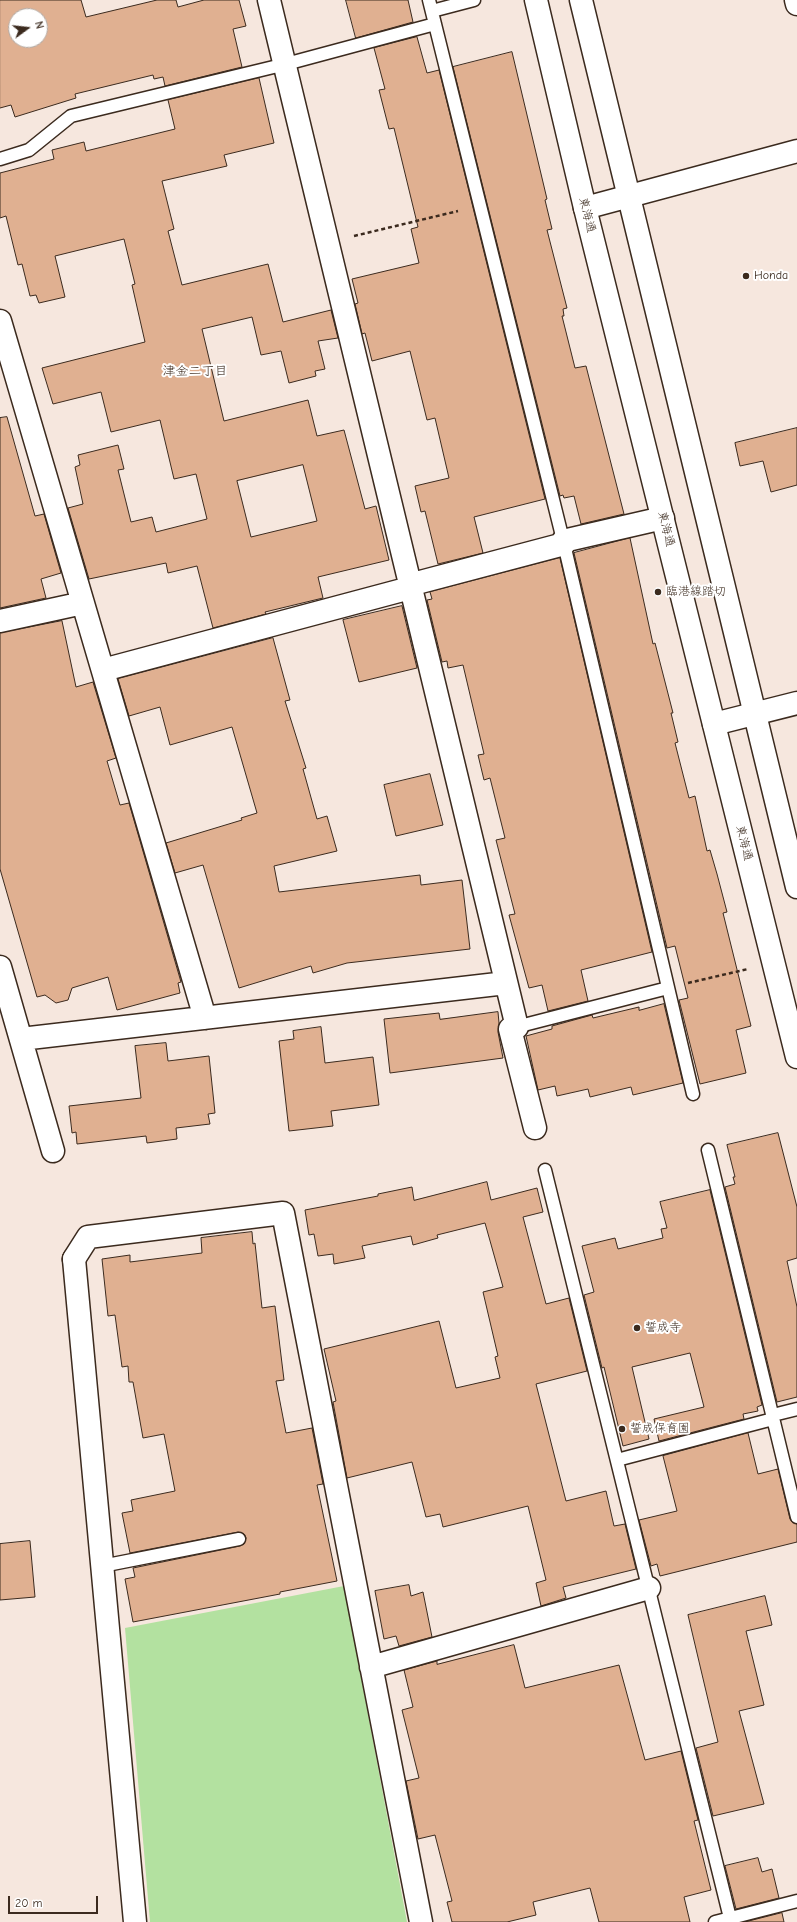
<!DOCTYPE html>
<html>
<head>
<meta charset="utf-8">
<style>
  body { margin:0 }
  #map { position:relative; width:797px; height:1922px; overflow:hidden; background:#f6e7de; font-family:"Comic Neue",sans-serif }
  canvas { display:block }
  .north { position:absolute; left:8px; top:8px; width:40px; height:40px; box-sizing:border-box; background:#fff; border:1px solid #b1aaa5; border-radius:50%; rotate:75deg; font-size:11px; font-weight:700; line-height:16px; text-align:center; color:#3b2a1e }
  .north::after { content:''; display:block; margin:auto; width:14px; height:18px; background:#3b2a1e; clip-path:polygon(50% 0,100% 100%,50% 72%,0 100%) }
  .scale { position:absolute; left:8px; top:1896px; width:90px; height:18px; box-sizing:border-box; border:2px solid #3b2a1e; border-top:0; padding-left:5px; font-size:12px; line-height:14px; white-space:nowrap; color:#3b2a1e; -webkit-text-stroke:3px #fff; paint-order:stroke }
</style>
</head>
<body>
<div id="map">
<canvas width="797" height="1922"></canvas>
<div class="north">N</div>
<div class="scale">20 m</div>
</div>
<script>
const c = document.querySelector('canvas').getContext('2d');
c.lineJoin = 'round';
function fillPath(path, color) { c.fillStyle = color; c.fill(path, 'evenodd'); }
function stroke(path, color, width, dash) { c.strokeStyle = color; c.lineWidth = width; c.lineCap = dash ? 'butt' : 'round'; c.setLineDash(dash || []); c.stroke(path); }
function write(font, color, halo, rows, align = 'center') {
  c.font = font + ' "Comic Neue","Klee One",sans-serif'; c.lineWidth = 4; c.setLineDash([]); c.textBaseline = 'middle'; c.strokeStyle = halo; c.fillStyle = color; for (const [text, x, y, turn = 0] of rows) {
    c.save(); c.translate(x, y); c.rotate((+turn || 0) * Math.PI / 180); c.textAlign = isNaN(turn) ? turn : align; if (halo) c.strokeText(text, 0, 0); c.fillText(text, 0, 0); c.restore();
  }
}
fillPath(new Path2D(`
  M344 1586 407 1922H150L125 1628Z`), '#b3e1a0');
const building = new Path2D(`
  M0 0H81L86 17 157 0H176L178 7 204 0H239L246 26 233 29 242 67 165 86 163 77 154 79 153 75 75 94 76 98 15 117 11 105 0 108ZM16 16H40V40H16Z
  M346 0H408L413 22 356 38Z
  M417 37 427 73 439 70 545 499 474 517 483 553 438 564 425 511 421 512 415 486 449 478 435 418 427 420 410 351 372 361 365 333 362 334 355 304 358 303 352 279 419 263 411 229 418 227 394 128 389 129 379 90 385 89 374 48Z
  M512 52 547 199 545 200 552 229 547 230 567 308 563 309 564 316H562L575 368 586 366 624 514 581 524 574 496 564 498 563 495 560 496 453 67Z
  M259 78 274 143 224 155 227 166 162 181 174 229 168 231 182 285 268 264 283 322 331 310 338 338 318 341 325 369 315 371 316 376 289 383 281 351 261 355 252 317 202 329 224 421 308 400 317 436 344 430 365 509 376 506 389 560 318 577 323 598 265 612 266 614 213 628 197 566 168 573 166 563 89 579 68 508 83 504 75 467 80 465 78 455 118 445 124 469 118 470 131 522 152 517 156 532 207 519 196 474 174 479 160 420 111 432 101 392 53 404 42 368 145 342 132 285 135 284 124 239 55 256 65 297 39 303 36 295 30 296 22 264 18 265 6 216 0 218V173L54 159 52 150 84 142 86 151 175 129 168 100ZM303 465 317 521 251 537 237 481Z
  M7 417 35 516 44 514 61 573 41 579 46 598 0 608V418Z
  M797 428V485L771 492 763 461 740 466 735 443Z
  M630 538 653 644 655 643 673 713H671L678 742 675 743 689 798 695 796 707 851 710 850 717 874 727 912 723 913 751 1026 736 1030 746 1073 700 1084 679 1000 688 998 675 946 667 948 574 553Z
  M560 558 652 952 581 970 588 1001 548 1011 542 985 529 988 509 915 515 914 496 840 505 838 490 778 484 780 478 755 484 754 463 665 448 668 447 661 442 662 427 600 432 599 430 592Z
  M402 606 417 668 359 682 343 620Z
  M62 621 76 687 93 682 116 758 107 761 120 805 129 803 181 982 178 983 180 993 117 1010 108 977 72 988 68 1000 56 1003 45 995 37 997 0 869V633Z
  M273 638 290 700 285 701 306 768 303 769 317 819 327 816 337 851 274 866 279 892 420 875 421 885 462 880 470 949 347 963 313 973 311 966 239 988 203 865 175 873 166 843 242 820 241 818 257 813 232 727 170 745 160 707 129 716 118 679Z
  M430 774 443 825 396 836 384 785Z
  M664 1004 683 1083 633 1095 631 1087 590 1097 588 1089 557 1096 555 1086 538 1090 526 1036 552 1029V1026L592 1015 593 1018 639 1007V1010Z
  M498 1012 499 1023 498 1032 503 1058 390 1073 384 1019 439 1013 440 1019Z
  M321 1027 325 1063 373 1057 379 1105 331 1111 333 1126 289 1131 279 1041 294 1039 293 1031Z
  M166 1043 168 1061 209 1056 215 1113 208 1114 210 1124 176 1128 177 1139 147 1143 146 1136 77 1144 76 1132 72 1133 69 1106 141 1098 135 1046Z
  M778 1133 797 1207V1258L787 1261 797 1307V1397L777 1402 725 1187 735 1184 733 1177H735L727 1145Z
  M487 1182 491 1200 537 1188 543 1212 523 1217 546 1304 569 1298 587 1371 536 1384 566 1501 606 1491 614 1526 625 1524 636 1569 563 1587 566 1598 541 1606 536 1583 546 1580 528 1506 443 1527 440 1514 426 1517 412 1462 347 1478 333 1402 336 1401 324 1349 439 1321 456 1388 500 1378 495 1357 498 1356 483 1292 503 1287 485 1223 437 1235 438 1238 413 1245 411 1236 362 1246 365 1258 334 1264 333 1254 318 1256 314 1234 309 1235 305 1210 378 1196V1194L412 1187 414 1200Z
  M710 1190 762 1405 757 1407 758 1411 743 1414 744 1419 659 1441 654 1419 704 1407 690 1353 632 1367 649 1439 623 1446 604 1367 602 1368 584 1295 594 1292 582 1246 615 1238 618 1249 663 1238 661 1229 667 1228 660 1202Z
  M252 1232 253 1244 255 1243 262 1308 275 1306 284 1380 276 1381 286 1433 312 1428 323 1484 317 1485 337 1581 280 1592V1594L133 1622 125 1579 135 1577 133 1568 240 1546 244 1544 246 1538 244 1534 238 1532 130 1553 122 1513 133 1511 131 1500 175 1491 164 1434 143 1438 133 1382H129L128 1366 122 1367 115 1315 108 1316 102 1259 130 1255V1262L202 1253 201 1238Z
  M748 1433 758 1474 778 1469 790 1519 792 1522 797 1524V1542L660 1576 657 1564 651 1566 639 1520 677 1511 663 1456Z
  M30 1541 35 1597 0 1600V1544Z
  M409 1585 411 1596 423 1592 432 1637 399 1646 396 1636 384 1639 375 1591Z
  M765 1596 772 1625 746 1631 764 1705 739 1711 764 1804 713 1816 696 1748 718 1742 688 1615Z
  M514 1645 525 1688 619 1665 645 1760 681 1751 698 1820 694 1821 711 1890 684 1897 690 1922H599L590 1888 533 1902 536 1915 507 1922H452L447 1902 452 1901 435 1835 418 1839 406 1781 419 1778 402 1710 413 1707 404 1670 437 1661V1664Z
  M758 1858 762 1872 772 1869 779 1898 736 1909 725 1866Z
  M782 1913 784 1922H745Z`);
fillPath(building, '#e0b091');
stroke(building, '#3b2a1e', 1);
const lane = new Path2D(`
  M429 0 564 544 693 1094
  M432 11 474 0
  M0 159 29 150 71 116 286 64 435 24
  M512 1028 668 988
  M708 1150 797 1517
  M545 1170 731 1922
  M773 1415 797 1409
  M617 1460 773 1419
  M102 1566 239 1539
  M715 1922 797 1901`);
const street = new Path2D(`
  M269 0 517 1027
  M796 0 797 4
  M585 208 797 151
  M0 321 205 1018
  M563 541 663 518
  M409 585 564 544
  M0 621 83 603
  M103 670 410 588
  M714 724 797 703
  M0 967 53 1151
  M510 1029 535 1128
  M21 1039 506 983
  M74 1259 88 1237 283 1213 421 1922
  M371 1667 649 1588`);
const secondary = new Path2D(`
  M74 1259 135 1922`);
const primary = new Path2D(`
  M536 0 585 208 797 1057
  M581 0 797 887`);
stroke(lane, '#3b2a1e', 15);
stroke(street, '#3b2a1e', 25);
stroke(secondary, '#3b2a1e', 25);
stroke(primary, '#3b2a1e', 25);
stroke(new Path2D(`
  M354 236 458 211
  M688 983 748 969`), '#3b2a1e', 2.5, [4, 3]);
stroke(lane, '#fff', 12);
stroke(street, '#fff', 22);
stroke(secondary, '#fff', 22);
stroke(primary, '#fff', 22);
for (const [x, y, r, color] of [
  [746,276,4,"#3b2a1e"],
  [658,592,4,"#3b2a1e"],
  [637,1328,4,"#3b2a1e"],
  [622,1429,4,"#3b2a1e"]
]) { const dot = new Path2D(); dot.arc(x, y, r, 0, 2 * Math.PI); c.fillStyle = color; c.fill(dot); stroke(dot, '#fff', 1.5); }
write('12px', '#3b2a1e', '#fff', [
  ["東海通",587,215,76],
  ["東海通",666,529,76],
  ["東海通",744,843,76]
]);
write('12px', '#3b2a1e', '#fff', [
  ["Honda",754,276],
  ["臨港線踏切",666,592],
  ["誓成寺",645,1328],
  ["誓成保育園",630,1429]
], 'left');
write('13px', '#3b2a1e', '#fff', [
  ["津金二丁目",195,371]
]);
</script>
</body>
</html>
